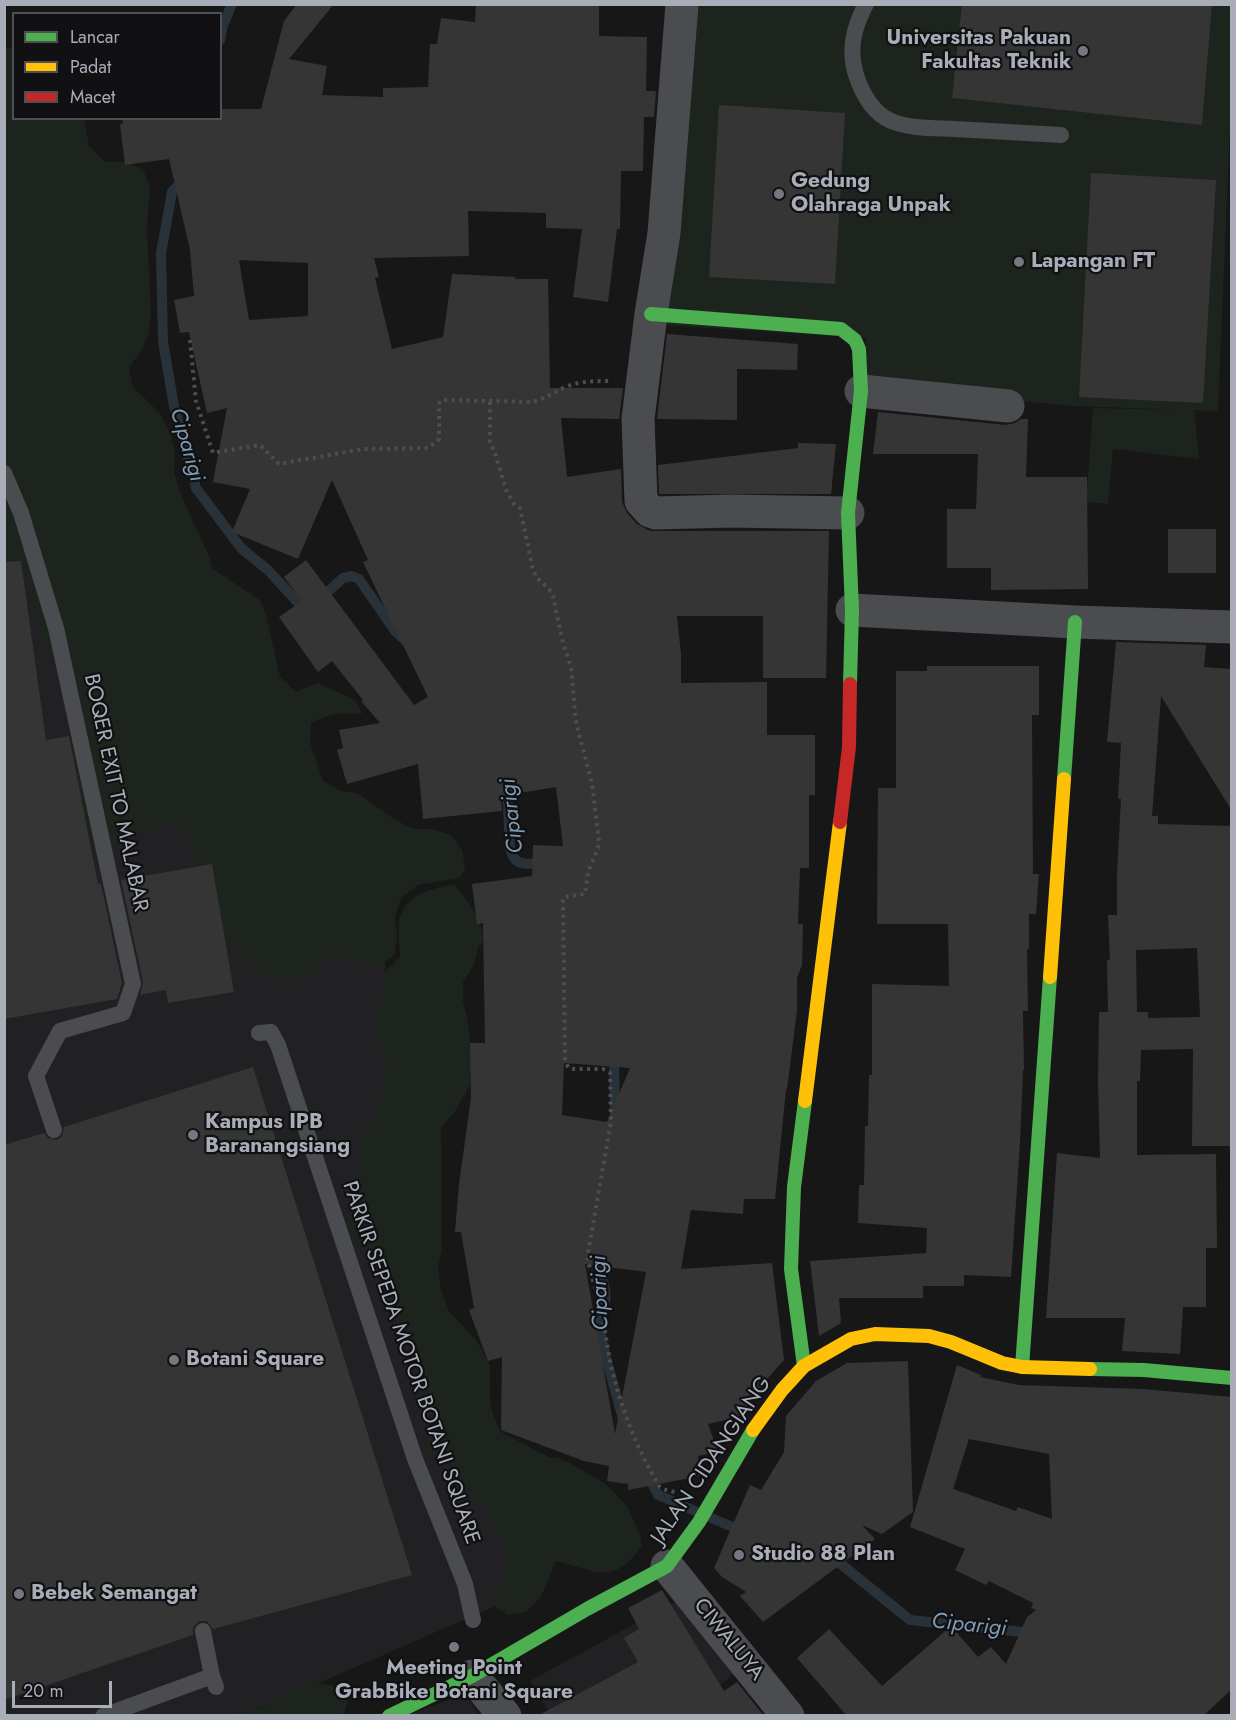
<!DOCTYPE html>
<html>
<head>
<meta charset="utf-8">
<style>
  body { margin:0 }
  #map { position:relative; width:1236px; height:1720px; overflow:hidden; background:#171717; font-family:Jost,sans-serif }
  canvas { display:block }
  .frame { position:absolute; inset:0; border:6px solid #a8adb8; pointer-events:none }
  .legend { position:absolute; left:12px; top:12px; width:210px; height:108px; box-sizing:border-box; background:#111113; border:2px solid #4d4f55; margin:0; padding:8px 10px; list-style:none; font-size:18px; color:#a8adb8 }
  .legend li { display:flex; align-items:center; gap:12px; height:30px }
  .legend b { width:30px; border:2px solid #4d4f55 }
  .scale { position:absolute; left:12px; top:1681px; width:100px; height:27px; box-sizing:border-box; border:3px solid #a8adb8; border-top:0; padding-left:8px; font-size:18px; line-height:21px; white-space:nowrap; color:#a8adb8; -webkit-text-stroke:4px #111113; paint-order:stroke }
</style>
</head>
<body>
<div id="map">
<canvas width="1236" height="1720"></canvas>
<div class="frame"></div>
<ul class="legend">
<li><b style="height:8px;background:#4caf50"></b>Lancar</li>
<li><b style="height:8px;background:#ffc107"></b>Padat</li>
<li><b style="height:8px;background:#c62828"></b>Macet</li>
</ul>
<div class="scale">20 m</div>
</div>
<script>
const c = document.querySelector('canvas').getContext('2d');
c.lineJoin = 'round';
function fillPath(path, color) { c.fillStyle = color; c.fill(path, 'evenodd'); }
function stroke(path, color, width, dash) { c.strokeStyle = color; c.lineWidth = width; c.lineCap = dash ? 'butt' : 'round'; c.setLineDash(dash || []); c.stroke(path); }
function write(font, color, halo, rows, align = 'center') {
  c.font = font + ' Jost,sans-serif'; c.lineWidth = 4.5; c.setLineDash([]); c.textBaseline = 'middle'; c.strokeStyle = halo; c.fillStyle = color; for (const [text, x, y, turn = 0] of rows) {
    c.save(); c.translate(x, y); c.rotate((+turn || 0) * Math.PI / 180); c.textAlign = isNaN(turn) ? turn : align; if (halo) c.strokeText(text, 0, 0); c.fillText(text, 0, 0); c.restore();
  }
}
fillPath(new Path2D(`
  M4 453 385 963 394 1060 368 1210 448 1448 554 1557 498 1605 245 1715H5Z
  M680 1599 740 1669 683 1715H551L530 1681Z
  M465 1694 479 1715 405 1716Z`), '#212123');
fillPath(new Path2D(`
  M697 5H1231V105L1218 411 1194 410 1199 459 1113 449 1108 504 1086 502 1093 408 1186 410 1074 406 885 388 865 381 866 338 663 325Z
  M4 48 13 49 14 118 84 119 89 146 105 162H124L143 169 150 187 147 229 151 313 149 333 142 350 129 367 133 387 160 413 170 433 175 452 174 472 180 493 209 556 212 568 260 600 266 614 280 677 296 692 318 683 355 700 362 714C340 712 330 714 311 723L310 742 323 781 339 790 359 794 394 819 413 829H432L451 835 462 850 465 869 459 878 418 885 401 898 395 917 397 936 394 955 379 966 326 955 313 971 296 981 277 978 257 968 228 944 215 908 206 873 195 860 191 841 180 826H161L125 841 108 846 71 838 49 788 77 721 86 705 83 686C40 665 41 628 31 586L14 574 5 571Z
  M454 884C468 902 484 919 483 942L479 945 474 965 463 982V1002L468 1022 472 1064 470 1085 454 1113 441 1127 442 1248 438 1268 441 1290 449 1311 477 1341 488 1361 490 1368V1402L494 1418 501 1432 548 1457 558 1458 572 1464 605 1484 615 1493 628 1508 640 1535 642 1546C611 1587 599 1571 556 1561L541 1597 526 1612 508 1615 491 1604C500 1588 507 1573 508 1555 508 1548 502 1540 499 1534 483 1501 463 1478 431 1459L426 1441 427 1397 425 1378 381 1277 350 1231 347 1210 365 1135 382 1103 385 1084 386 1065 376 1028 384 991V973L400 957C400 946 397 929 400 918 407 893 433 889 454 884Z
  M311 1682 339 1687 348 1700 344 1713 339 1716 228 1715 261 1709Z`), '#1d241e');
stroke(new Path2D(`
  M220 40 223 25 232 4
  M185 178 172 192 161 253 163 342 174 406 196 488 241 548 268 570 302 607 307 608 312 606 343 578 352 576 359 579 395 631 408 643
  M507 783 510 848C515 869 526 863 545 863
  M615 1115 614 1067 616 1053
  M598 1253C597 1269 608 1286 605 1303 604 1309 598 1313 598 1321L606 1358 623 1419
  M648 1475 658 1495 744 1532
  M829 1562 841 1564 910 1620 1032 1633`), '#2a3239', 10);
fillPath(new Path2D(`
  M297 4H334L289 59 327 66 322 95 383 97V88L428 87 430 44H437L441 18 475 22 476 4H599V36L647 37 646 91H656L654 117H644L643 171H621L620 229H617L608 302 573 297 582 229 546 228V213L468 211 469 256 374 258 379 277 375 278 392 349 443 337 452 274 515 277V279H548L550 388H623L619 419 561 418 567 477 621 469 622 502 627 513 637 524 650 531H829L826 678H763V616H677L681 654V683L767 682V735H815V795H809V868H800L798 924H803L802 965 797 978V1011L787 1089H786L775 1199H744L743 1214 691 1210 681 1269 772 1263 784 1360 767 1379 739 1417 708 1424 718 1452 698 1456 700 1476 628 1490V1484L607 1481 609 1466 584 1461 501 1430 502 1357 488 1361 469 1310 474 1308 461 1232H455L459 1184 471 1098 470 1043H485L483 923 477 924 472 884 532 876 533 845 563 846 556 787 501 796 502 811 423 819 418 764 347 784 337 750 343 748 339 730 380 723 361 701 363 700 332 661 318 672 279 617 302 601 284 577 306 560 414 705 428 697 363 562 368 560 332 480 298 559 232 532 250 489 213 482 227 408 207 413 189 332 180 333 174 300 194 296 190 250 169 159 125 165 120 124H123L122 118H220V109H261L284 21ZM239 260 308 263V316L249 320ZM564 1063 630 1068 607 1122 562 1115ZM585 1264 646 1272 615 1434Z
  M962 4H1212L1202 125 952 98Z
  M719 105 845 113 835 284 709 277Z
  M1091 173 1216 180 1203 403 1079 397Z
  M667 334 798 344 797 370 737 369V420L657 419Z
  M878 412 1006 425 1015 423 1021 419H1028L1026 477H1087L1088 589 991 590V568H947V509H976L978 454H873Z
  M798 443 836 444 831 494H659L658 465 798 448Z
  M1168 529H1216V573H1168Z
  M21 561 46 740 69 736 98 884H101L122 983 117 999 4 1019V562Z
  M1116 642 1206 645 1204 667 1232 669V811L1161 696 1152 816H1158V824L1232 826V1146H1192L1193 1049 1141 1050 1140 1081H1137V1155L1216 1154 1217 1248H1206V1307H1183L1180 1354 1122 1351 1125 1318H1046L1057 1153 1100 1158 1098 1080 1099 1012H1108L1107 960H1110L1108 915H1117V872L1121 799H1118L1121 743 1107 742ZM1197 948 1200 1017 1148 1018V1012H1137L1136 950Z
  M927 666H1039V715H1032L1033 874H1039L1036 914H1029V949H1027L1028 1011H1023L1024 1070H1023L1020 1143 1011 1277 964 1275V1286H923V1298H839L841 1323 819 1336 810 1261 926 1253 927 1228 858 1223 859 1185H864L865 1126H868L869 1075H872V984L949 986 948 924H877L878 788H896V671H927Z
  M212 864 234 992 168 1003 166 990 140 995 143 982 121 880Z
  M253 1067 412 1575 213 1629 207 1621H200L193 1627V1635L4 1700V1145L44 1133 48 1138 57 1140 62 1136 64 1127Z
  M908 1361 913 1512 882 1534 862 1525 875 1539 763 1622 740 1596 746 1592 722 1577 714 1568 750 1485 761 1490 784 1452 786 1416 816 1381 847 1363Z
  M957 1365 981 1375 980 1377 1019 1385 1143 1389 1232 1397V1689L1203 1716H847L797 1658 829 1629 882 1686 951 1626 978 1657 991 1647 1006 1664 1027 1617 1036 1610 1031 1608 1033 1603 989 1581 986 1585 955 1570 965 1549 910 1527ZM969 1439 1049 1454 1052 1519 1018 1507 1016 1511 953 1489Z
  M662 1590 724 1691 737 1682 764 1716H537L638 1662 624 1638 639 1629 628 1608Z`), '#353536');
stroke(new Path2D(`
  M190 340 196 401 213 453 260 445 279 464 363 449 428 448 439 439V405L440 401 446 400 532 402C545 399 555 391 568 386 582 381 596 381 611 381
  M490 402V442L495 453 506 490 514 504 520 508 533 570 537 578 549 589 553 596 562 639 571 667 576 722 592 784 599 841 598 848 588 872 585 894 564 897 563 900 565 1060 568 1067 572 1069H603L610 1073 611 1122 588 1253C588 1269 594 1282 598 1297 604 1318 606 1340 610 1361 620 1406 636 1447 659 1486L663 1489 678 1493`), '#4d4e52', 4, [3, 4.5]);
stroke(new Path2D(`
  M866 4C854 27 848 49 856 75 862 93 873 113 891 121 910 129 935 128 955 129 990 131 1026 133 1061 135
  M4 473 21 513 56 628 133 984 123 1013 60 1031 36 1076 54 1130
  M259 1033 271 1032 278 1045 415 1459 465 1584 473 1620
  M203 1631 212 1676 216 1687
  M103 1716 212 1676`), '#4b4c50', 16);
stroke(new Path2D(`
  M682 4 664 233 651 314 638 419 641 501 650 511 656 513 731 511 848 513
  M861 391 1008 406
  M852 610 1075 622 1232 627
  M667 1566 788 1716
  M472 1676 505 1716`), '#4b4c50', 33);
stroke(new Path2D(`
  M651 314 841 329 855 340 859 349 861 391 848 513 852 610 850 684
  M1064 779 1075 622
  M804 1366 791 1269 794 1187 805 1101
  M1022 1367 1050 977
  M1090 1369 1144 1370 1232 1378
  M389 1716 472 1676 587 1609 667 1566 699 1522 753 1430`), '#4caf50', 14);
stroke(new Path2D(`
  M1050 977 1064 779
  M805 1101 840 822
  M753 1430 782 1390 804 1366 851 1339 875 1334 929 1336 951 1342 1002 1363 1022 1367 1090 1369`), '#ffc107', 14);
stroke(new Path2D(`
  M840 822 849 747 850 684`), '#c62828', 14);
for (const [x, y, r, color] of [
  [1083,51,6,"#757880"],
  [779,194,6,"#757880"],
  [1019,262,6,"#757880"],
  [193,1135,6,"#757880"],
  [174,1360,6,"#757880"],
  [739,1555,6,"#757880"],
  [19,1594,6,"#757880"],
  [454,1647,6,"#757880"]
]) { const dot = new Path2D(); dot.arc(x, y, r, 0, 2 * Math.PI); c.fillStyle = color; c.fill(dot); stroke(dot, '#111113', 2); }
write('bold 21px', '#a8adb8', '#111113', [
  ["Universitas Pakuan",1071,39,"right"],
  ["Fakultas Teknik",1071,63,"right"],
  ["Gedung",791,182],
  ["Olahraga Unpak",791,206],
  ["Lapangan FT",1031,262],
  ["Kampus IPB",205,1123],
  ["Baranangsiang",205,1147],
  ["Botani Square",186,1360],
  ["Studio 88 Plan",751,1555],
  ["Bebek Semangat",31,1594],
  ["Meeting Point",454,1669,"center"],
  ["GrabBike Botani Square",454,1693,"center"]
], 'left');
write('21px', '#a8adb8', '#111113', [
  ["BOQER EXIT TO MALABAR",115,793,78],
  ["PARKIR SEPEDA MOTOR BOTANI SQUARE",410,1363,71],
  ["JALAN CIDANGIANG",712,1461,-56],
  ["CIWALUYA",728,1640,51]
]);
write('italic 22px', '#7f9bb3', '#111113', [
  ["Ciparigi",186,445,74],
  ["Ciparigi",513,816,-96],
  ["Ciparigi",601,1293,-92],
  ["Ciparigi",969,1626,6]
]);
</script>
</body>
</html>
